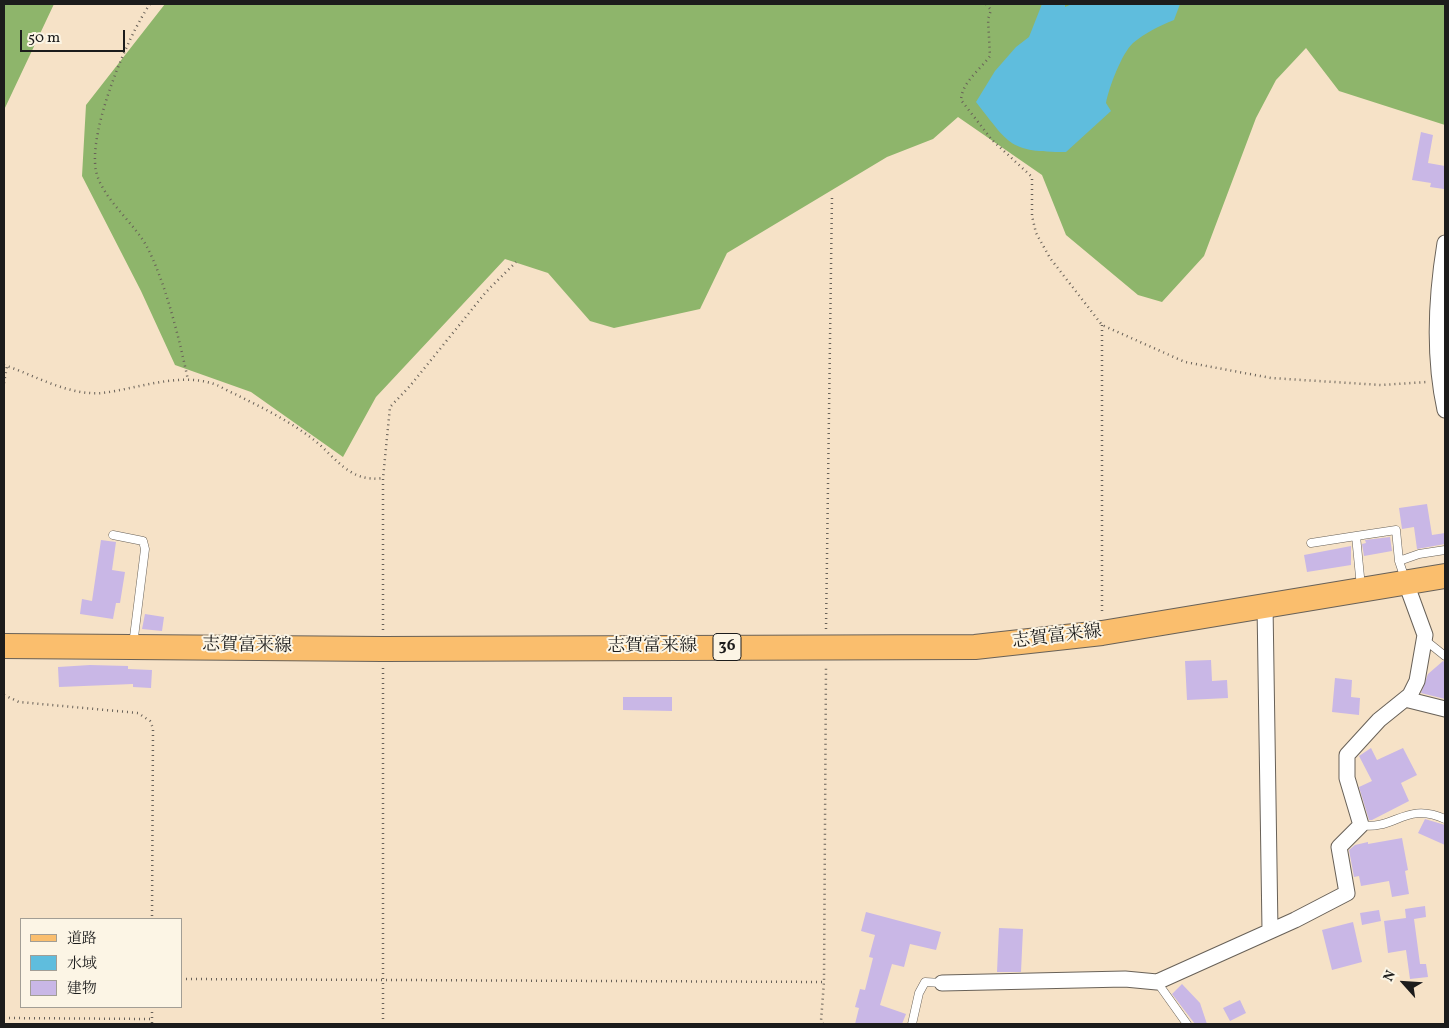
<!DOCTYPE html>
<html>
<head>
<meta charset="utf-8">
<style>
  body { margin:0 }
  #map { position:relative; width:1449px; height:1028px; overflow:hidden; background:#f6e2c7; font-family:Vollkorn,"Noto Serif JP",serif }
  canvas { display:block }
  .frame { position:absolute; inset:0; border:5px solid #1c1c1c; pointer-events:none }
  .legend { position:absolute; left:20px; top:918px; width:162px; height:90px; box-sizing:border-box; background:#fcf5e5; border:1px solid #a29e95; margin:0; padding:6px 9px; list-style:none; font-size:15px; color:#1c1c1c }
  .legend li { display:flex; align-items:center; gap:10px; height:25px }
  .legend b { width:25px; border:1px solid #a29e95 }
  .north { position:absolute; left:1379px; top:958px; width:50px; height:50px; -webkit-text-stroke:4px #fcf5e5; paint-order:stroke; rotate:296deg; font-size:14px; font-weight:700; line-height:20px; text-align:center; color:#1c1c1c }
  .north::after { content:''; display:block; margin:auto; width:18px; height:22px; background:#1c1c1c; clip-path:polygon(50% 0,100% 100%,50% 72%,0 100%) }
  .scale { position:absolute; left:20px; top:30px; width:105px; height:22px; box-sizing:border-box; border:2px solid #1c1c1c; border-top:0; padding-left:6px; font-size:15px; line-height:18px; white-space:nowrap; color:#1c1c1c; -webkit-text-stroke:4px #fcf5e5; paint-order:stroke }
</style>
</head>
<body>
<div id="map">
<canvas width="1449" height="1028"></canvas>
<div class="frame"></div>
<ul class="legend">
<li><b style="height:6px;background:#fabe6d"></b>道路</li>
<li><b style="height:14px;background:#5fbddd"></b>水域</li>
<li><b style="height:14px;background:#c9b7e6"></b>建物</li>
</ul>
<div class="north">N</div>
<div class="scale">50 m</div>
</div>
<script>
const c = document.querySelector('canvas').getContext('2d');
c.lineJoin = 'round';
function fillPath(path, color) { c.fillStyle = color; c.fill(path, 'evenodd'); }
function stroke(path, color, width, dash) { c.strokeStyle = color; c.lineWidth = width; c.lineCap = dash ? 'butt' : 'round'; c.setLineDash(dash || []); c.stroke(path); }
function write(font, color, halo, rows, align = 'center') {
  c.font = font + ' Vollkorn,"Noto Serif JP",serif'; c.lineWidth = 4; c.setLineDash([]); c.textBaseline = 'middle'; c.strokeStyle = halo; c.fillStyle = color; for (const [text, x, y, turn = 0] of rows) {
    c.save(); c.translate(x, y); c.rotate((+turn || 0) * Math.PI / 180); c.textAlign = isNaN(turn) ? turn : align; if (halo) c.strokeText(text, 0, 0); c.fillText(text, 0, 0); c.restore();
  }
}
fillPath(new Path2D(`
  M4 4H54L4 110Z
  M165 4H1445V125L1339 91 1306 48 1276 80 1256 118 1204 256 1162 302 1138 295 1066 235 1042 175 958 117 933 139 887 157 727 253 700 309 614 328 590 321 548 273 505 259 376 397 343 457 251 392 175 365 141 291 82 176 86 105Z`), '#8eb56b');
fillPath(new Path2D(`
  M1042 4H1065V7L1072 4H1180L1174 20C1159 26 1145 33 1133 43 1122 53 1109 87 1106 103L1111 111 1066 152C1009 152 1010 145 976 102L995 71 1016 47 1029 37Z`), '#5fbddd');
fillPath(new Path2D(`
  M1421 132 1433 135 1428 163 1445 166 1444 189 1430 187 1431 183 1412 180Z
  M1427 504 1432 535 1445 533V544L1417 549 1414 527 1402 529 1399 508Z
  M1390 537 1392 551 1364 556 1362 544 1366 543 1365 540Z
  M101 540 116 542 112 570 125 572 120 603H116L113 619 80 614 82 599 92 601Z
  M1351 546V565L1307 572 1304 555Z
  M145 614 164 617 162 631 142 629Z
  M1211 660 1212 681 1227 680 1228 698 1187 700 1185 661Z
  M1443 661 1445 662V699L1421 693 1428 674Z
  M90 665 128 666V669L152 670 151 688 133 687V684L59 687 58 667Z
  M1335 678 1352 680 1351 697 1360 698 1359 715 1332 712Z
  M623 697H672V711L623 710Z
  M1371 748 1377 760 1403 748 1417 775 1401 783 1409 801 1372 820H1369L1359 787 1372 781 1359 756Z
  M1425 819 1445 825V845L1418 833Z
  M1402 838 1408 870 1405 871 1409 894 1392 897 1389 881 1361 886 1359 876 1354 877 1349 850 1355 845 1368 842V844Z
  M1425 906 1426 917 1414 919 1420 964H1426L1428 977 1410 979 1406 950 1388 953 1384 921 1406 918 1405 909Z
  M1379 910 1381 921 1362 925 1360 913Z
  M866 912 941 932 936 950 910 944 904 967 892 964 880 1005 906 1014 902 1024H855L859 1008 855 1007 860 989 865 990 873 958 869 957 875 935 861 931Z
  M1353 922 1362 962 1332 970 1322 930Z
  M999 928 1023 929 1021 972H997Z
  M1182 984 1200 1003 1207 1024H1195L1172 994Z
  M1240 1000 1246 1013 1230 1021 1223 1008Z`), '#c9b7e6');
const lane = new Path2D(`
  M113 535 143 541 145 549 133 645
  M1311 543 1356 536
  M1399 561 1419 554 1445 550
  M1361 587 1356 536 1396 530 1399 561 1405 579
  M1425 640 1445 656
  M1361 825C1394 831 1406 801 1445 819
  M1157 982 1187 1024
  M912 1024 919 993 925 982 942 983`);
const street = new Path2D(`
  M1445 243C1436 298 1433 355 1445 410
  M1265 605 1270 930
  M1405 699 1445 709
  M942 983 1125 979 1157 982 1295 920 1347 893 1339 847 1361 825 1347 778V755L1379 720 1410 695 1417 681 1425 635 1406 583`);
const primary = new Path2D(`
  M4 646 383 649 975 647 1102 633 1445 576`);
stroke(lane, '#686158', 9);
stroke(street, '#686158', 17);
stroke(primary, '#686158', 26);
stroke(new Path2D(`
  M150 4C127 37 88 131 96 171 102 199 136 224 148 249 166 284 180 342 188 380
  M986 4 991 10 988 19 990 56C980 70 962 82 961 100L992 140 1032 177V216L1036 233 1050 258 1102 325 1185 362 1271 378 1381 385 1427 382
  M1102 325V614
  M4 365C34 375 69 396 102 393 136 389 176 373 211 383 219 385 227 391 235 394 261 407 290 421 314 440 336 457 349 483 383 478
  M4 383 7 366
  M826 629 832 196
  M383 630V478L390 407 410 386 486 292 516 262
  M4 695 19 702 138 713 150 721 153 728 152 919
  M181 979 824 982
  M152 1007V1024
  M4 1018 152 1019
  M383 1024V666
  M823 1024 821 1021 824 982 826 667`), '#686158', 2.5, [1, 4]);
stroke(lane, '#fff', 8);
stroke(street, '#fff', 15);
stroke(primary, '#fabe6d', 24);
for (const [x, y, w] of [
  [727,647,28]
]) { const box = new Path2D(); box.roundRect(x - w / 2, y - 13.5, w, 27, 4); c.fillStyle = '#fcf5e5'; c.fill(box); stroke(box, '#1c1c1c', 1); }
write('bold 16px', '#1c1c1c', null, [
  ["36",727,647]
]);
write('18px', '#1c1c1c', '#fcf5e5', [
  ["志賀富来線",1057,638,-7],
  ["志賀富来線",247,647,1],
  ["志賀富来線",652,648]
]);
</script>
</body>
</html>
